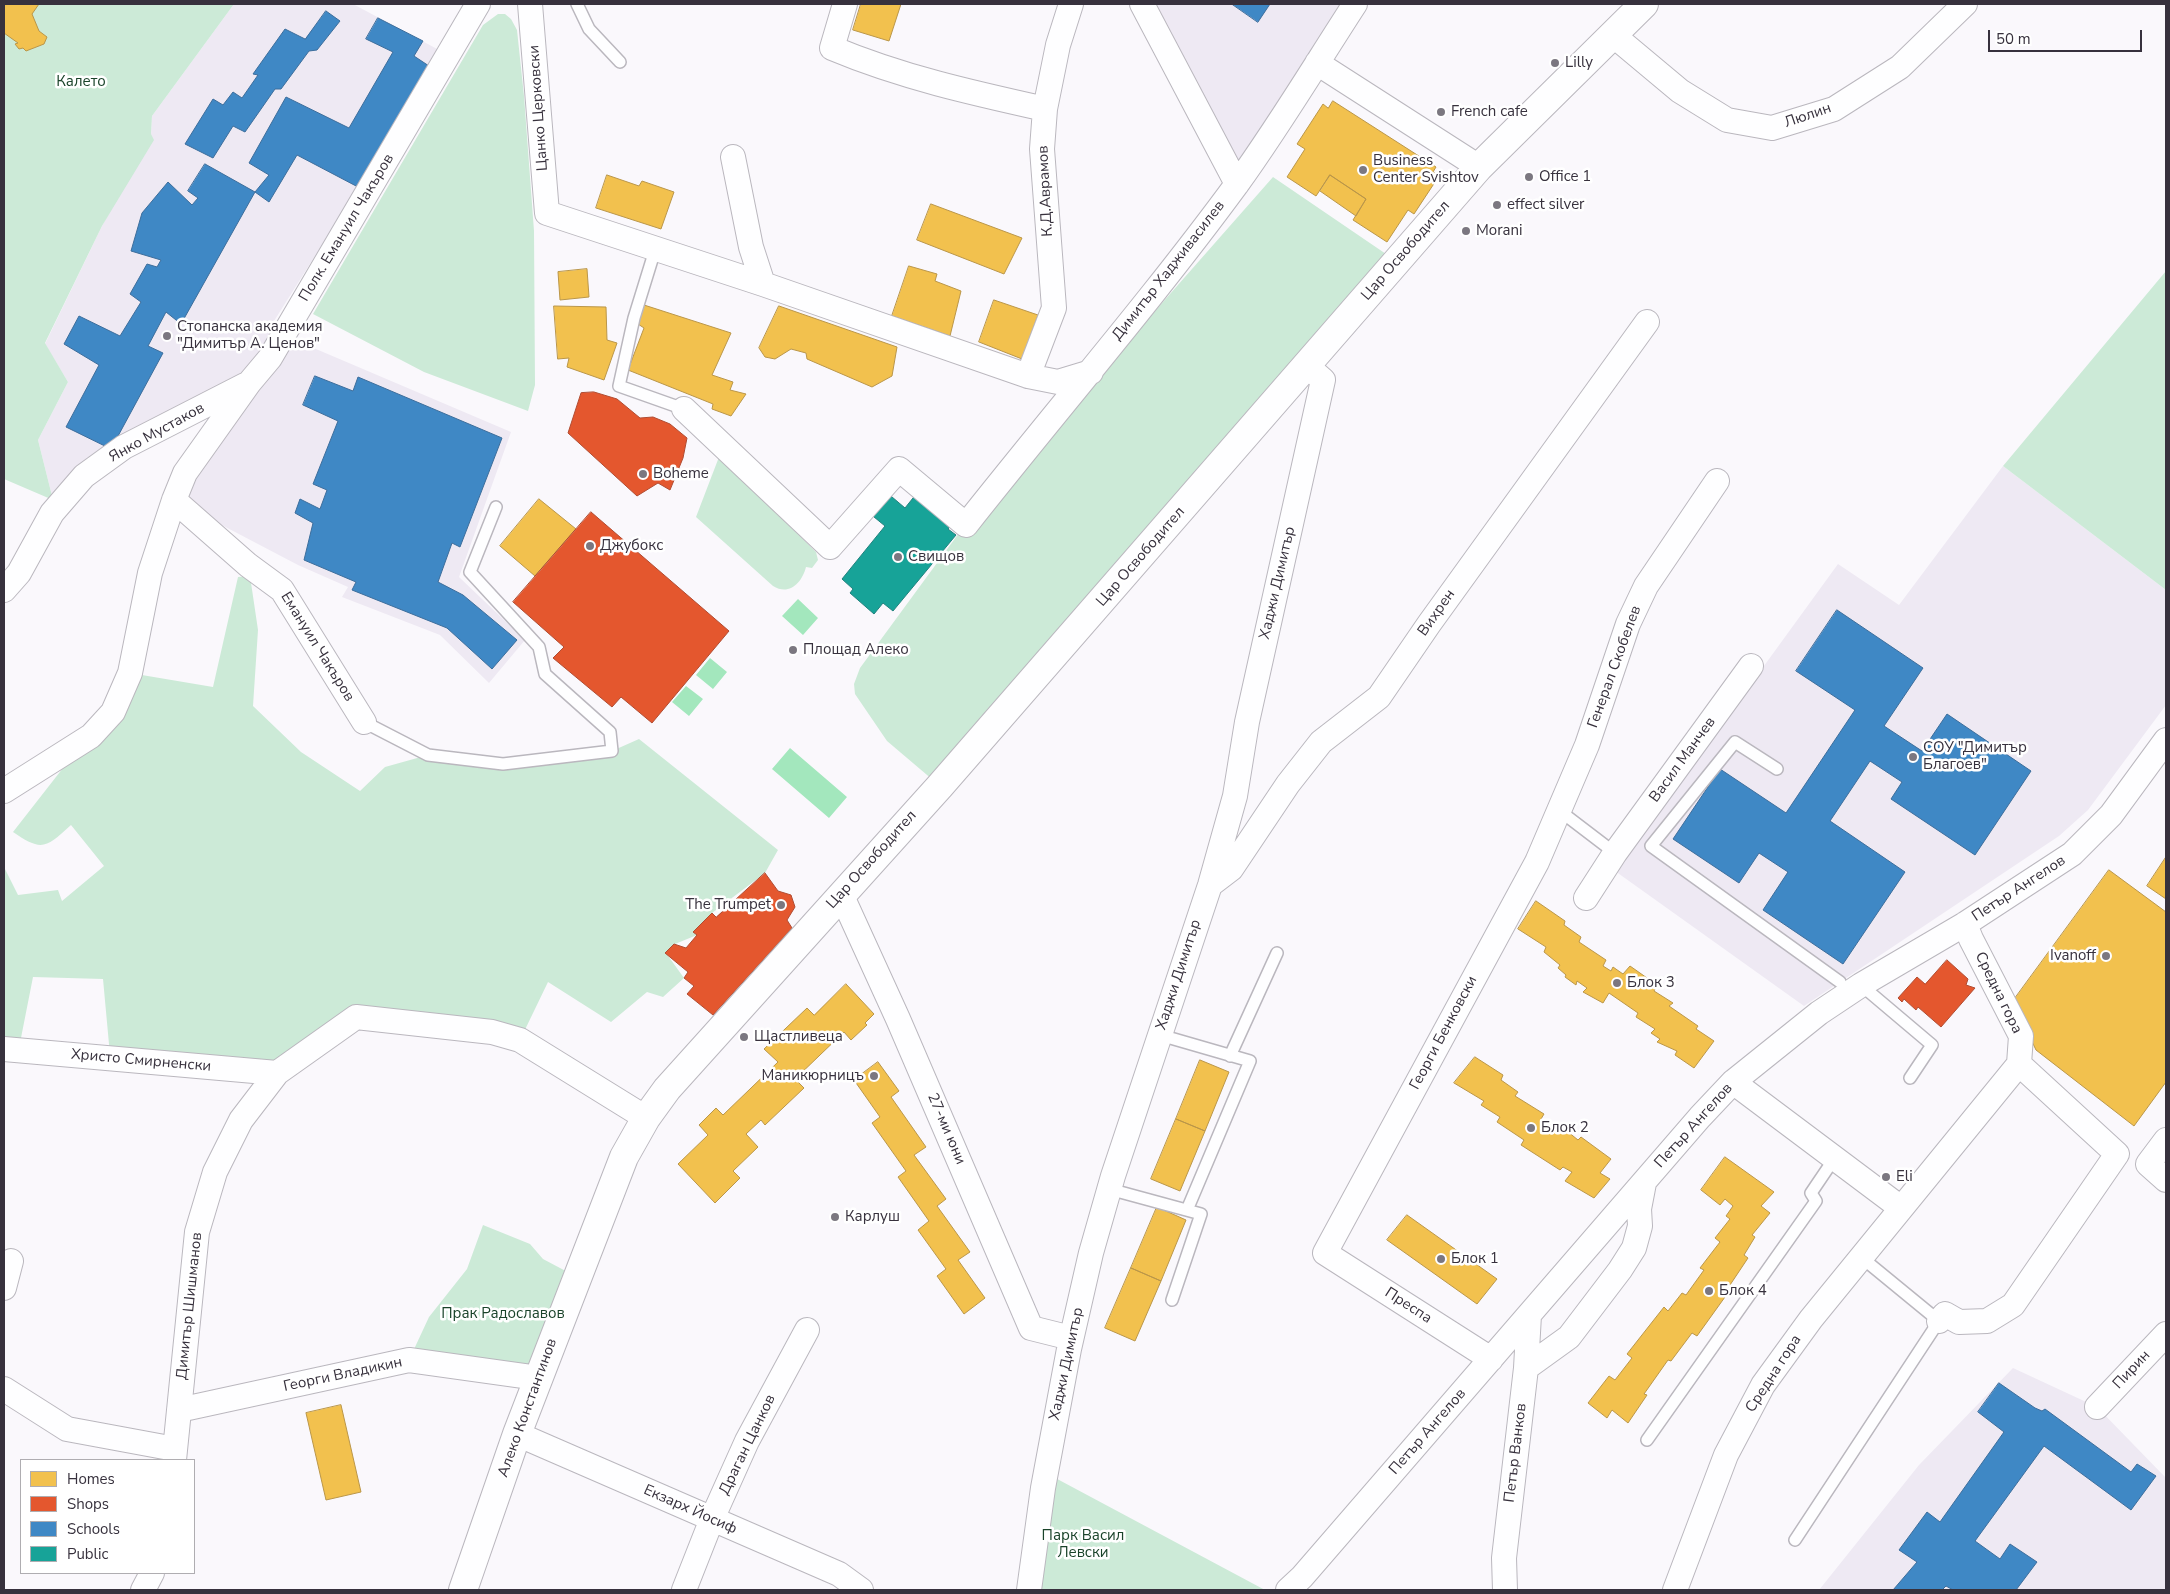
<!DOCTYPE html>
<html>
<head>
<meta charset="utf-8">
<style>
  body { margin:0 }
  #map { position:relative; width:2170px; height:1594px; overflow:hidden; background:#faf8fc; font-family:"Nunito Sans",sans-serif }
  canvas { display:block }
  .frame { position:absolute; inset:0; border:5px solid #37313d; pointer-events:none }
  .legend { position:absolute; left:20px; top:1459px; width:175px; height:115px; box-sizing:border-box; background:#fff; border:1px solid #afadb1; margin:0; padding:6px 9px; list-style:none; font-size:15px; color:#37313d }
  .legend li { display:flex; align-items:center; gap:10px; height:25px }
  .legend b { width:25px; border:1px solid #afadb1 }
  .scale { position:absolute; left:1988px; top:30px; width:154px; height:22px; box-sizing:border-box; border:2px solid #37313d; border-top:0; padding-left:6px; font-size:15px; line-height:18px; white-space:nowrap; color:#37313d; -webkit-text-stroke:4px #fff; paint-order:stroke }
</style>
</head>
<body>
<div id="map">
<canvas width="2170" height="1594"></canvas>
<div class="frame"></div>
<ul class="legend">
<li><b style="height:14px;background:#f2c14e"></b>Homes</li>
<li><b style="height:14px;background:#e4572e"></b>Shops</li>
<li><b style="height:14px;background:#3f88c5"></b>Schools</li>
<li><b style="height:14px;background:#17a398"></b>Public</li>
</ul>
<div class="scale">50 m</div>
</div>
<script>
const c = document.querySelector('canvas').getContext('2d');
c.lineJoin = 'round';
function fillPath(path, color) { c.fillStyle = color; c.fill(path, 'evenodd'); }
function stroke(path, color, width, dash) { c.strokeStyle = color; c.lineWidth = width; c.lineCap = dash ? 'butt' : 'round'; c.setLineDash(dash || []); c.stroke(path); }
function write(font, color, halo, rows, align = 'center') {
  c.font = font + ' "Nunito Sans",sans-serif'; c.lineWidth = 5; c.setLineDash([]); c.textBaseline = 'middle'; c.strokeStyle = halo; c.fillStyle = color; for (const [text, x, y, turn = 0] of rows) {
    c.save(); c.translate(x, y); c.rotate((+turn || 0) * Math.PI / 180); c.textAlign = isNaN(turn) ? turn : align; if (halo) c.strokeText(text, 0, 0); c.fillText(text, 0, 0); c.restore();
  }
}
fillPath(new Path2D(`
  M234 4H353L439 50 352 197 269 329 511 432 459 577 525 640 489 683 440 635 342 597 348 587 298 565 174 500 255 391 238 375 143 426 53 500 38 440 68 382 45 344 102 226 151 134 152 116Z
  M1142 4H1354L1237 184Z
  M2003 466 2166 590V705L2088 810 2059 836 1804 1006 1615 871 1838 564 1899 605Z
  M2013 1368 2097 1407 2166 1478V1590H1819L1919 1465Z`), '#eee9f3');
fillPath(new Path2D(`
  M4 4H234L152 116 151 134 154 140 102 226 45 343 68 382 38 440 53 500 4 479Z
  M498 14H505L511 19 517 30 524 96 534 231 535 385 528 411 424 372 313 314 483 25Z
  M1273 177 1386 254 940 786 887 741 855 694 854 684 860 668 956 537Z
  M2166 271V590L2003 466Z
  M719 457 816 552 818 560 812 568 806 567C802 583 789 596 773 586L696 517Z
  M250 576 258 630 253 706 301 752 360 791 385 767 428 755 503 764 612 751 639 739 778 850 765 873 712 913 697 935 675 944 666 953 684 978 663 997 647 992 611 1022 548 982 520 1040 356 1017 277 1073 110 1055 103 979 33 977 19 1048 4 1047V867L18 895 58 890 62 901 104 866 71 825C46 848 42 852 13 832L70 759 130 673 213 687 238 577Z
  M483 1225 530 1244 543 1259 577 1277 538 1378 409 1360 429 1317 467 1269Z
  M1046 1473 1265 1590H1029Z`), '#ccead7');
fillPath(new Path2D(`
  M798 599 818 618 803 635 782 616Z
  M710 658 727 672 713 689 696 675Z
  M686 686 703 699 689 716 672 702Z
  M790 748 847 797 829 818 772 769Z`), '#a3e7bd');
const homes = new Path2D(`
  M39 4 32 14 39 31 47 37 44 44 26 51 23 48 19 49 15 44 18 43 4 33V5Z
  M861 4H901L889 41 853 30Z
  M1333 101 1436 167 1433 172 1439 176 1414 214 1408 210 1387 242 1353 220 1366 199 1330 175 1316 196 1287 177 1305 149 1297 144 1323 104 1328 108Z
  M607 175 639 186 642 181 674 192 661 229 596 208Z
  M1330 175 1366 199 1356 216 1320 191Z
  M931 204 1022 238 1004 274 917 240Z
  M909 266 937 274 935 281 961 291 950 336 892 316Z
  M587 269 589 297 560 300 558 272Z
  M994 300 1038 315 1022 359 979 342Z
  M644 305 731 333 712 375 733 382 730 390 746 394 731 416 712 409 713 404 628 370 644 328 638 324Z
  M554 306 606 307 607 340 617 343 604 380 567 367 569 358 558 359Z
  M779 306 897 347 892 376 872 387 807 359 806 353 791 349 775 359 765 357 759 348Z
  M539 499 576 529 535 576 500 546Z
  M2166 857V899L2147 886Z
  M2109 870 2166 912V1082L2134 1126 2036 1050 2013 1001Z
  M1536 901 1565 921 1564 925 1581 937 1579 942 1606 960 1603 966 1611 971 1613 967 1623 974 1630 966 1657 985 1654 991 1673 1003 1669 1006 1698 1026 1696 1029 1714 1041 1694 1068 1675 1055 1677 1051 1657 1042 1660 1039 1651 1033 1655 1029 1636 1017 1638 1013 1609 993 1603 1003 1583 992 1587 988 1577 981 1576 985 1565 977 1566 975 1558 968 1560 965 1544 952 1546 947 1518 929Z
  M846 984 874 1014 865 1023 867 1025 851 1040 844 1032 795 1079 804 1088 765 1125 761 1120 746 1134 758 1147 733 1171 740 1178 715 1203 678 1164 708 1135 699 1125 716 1108 723 1115 778 1062 764 1049 807 1008 814 1015Z
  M1475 1057 1503 1075 1501 1080 1518 1092 1515 1096 1544 1114 1541 1119 1559 1130 1562 1127 1578 1140 1581 1137 1611 1159 1600 1173 1610 1179 1594 1198 1565 1181 1572 1172 1563 1167 1560 1170 1521 1145 1524 1140 1497 1122 1500 1117 1481 1105 1484 1101 1454 1083Z
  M1200 1060 1229 1072 1205 1131 1176 1119Z
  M878 1062 899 1091 891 1097 926 1147 914 1155 946 1199 937 1206 970 1252 958 1260 985 1298 964 1314 937 1276 946 1269 918 1230 929 1221 898 1177 906 1171 872 1123 880 1117 854 1080Z
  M1176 1119 1205 1131 1180 1191 1151 1179Z
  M1725 1157 1774 1192 1761 1206 1770 1213 1752 1235 1755 1237 1744 1255 1748 1258 1728 1288 1730 1290 1697 1336 1692 1333 1671 1361 1668 1360 1644 1394 1647 1395 1628 1423 1612 1410 1607 1418 1588 1403 1609 1376 1615 1380 1632 1358 1627 1354 1664 1307 1668 1311 1682 1293 1686 1295 1704 1270 1700 1268 1720 1242 1715 1238 1730 1219 1726 1216 1733 1206 1725 1199 1720 1205 1701 1190Z
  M1157 1207 1186 1220 1161 1281 1131 1268Z
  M1407 1215 1497 1279 1477 1304 1387 1240Z
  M1131 1268 1161 1281 1135 1341 1105 1328Z
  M341 1405 361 1492 326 1500 306 1413Z`);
fillPath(homes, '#f2c14e');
stroke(homes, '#ba9649', 1);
const shops = new Path2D(`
  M594 392 617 399 640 418 653 417 670 424 687 438 683 458 670 490 658 483 637 496 568 433 581 393Z
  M591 512 729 631 652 723 621 697 612 707 553 658 564 647 513 602Z
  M765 873 778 891 791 895 795 907 787 920 792 928 713 1015 687 994 694 986 684 978 688 972 665 953 674 944 686 948 697 935 693 932 712 913 716 917Z
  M1947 960 1968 979 1966 985 1975 988 1941 1027 1918 1007 1916 1010 1904 999 1902 1002 1898 998 1917 977 1925 984Z`);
fillPath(shops, '#e4572e');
stroke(shops, '#b04c32', 1);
const schools = new Path2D(`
  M1232 4H1270L1258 22Z
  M326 11 340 21 317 50 309 51 281 89H275L245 132 233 126 213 158 185 144 213 99 223 105 233 92 242 98 258 75 253 74 285 29 305 39Z
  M378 18 423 41 414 56 429 66 358 187 297 155 269 202 255 192 269 175 249 163 286 97 349 128 393 52 366 39Z
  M205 164 255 192 181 324 166 312 148 346 163 353 111 449 66 427 99 365 64 344 79 316 120 336 141 302 130 294 147 264 157 267 161 260 131 251 142 213 168 182 192 205 198 198 188 191Z
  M315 376 353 391 358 377 502 438 460 547 452 543 438 582 463 595 517 640 492 669 447 628 352 590 356 582 304 560 313 523 295 513 300 499 320 509 327 490 313 484 338 421 303 405Z
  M1837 610 1923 668 1884 726 1922 751 1947 714 2031 771 1975 855 1891 799 1902 782 1870 761 1830 821 1905 872 1843 964 1763 910 1788 872 1759 853 1739 883 1673 839 1720 769 1786 813 1855 710 1796 671Z
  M1999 1383 2035 1408 2042 1411 2045 1409 2131 1472 2137 1464 2156 1476 2131 1510 2044 1446 1975 1541 2000 1559 2010 1544 2037 1562 2016 1590H1953L1946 1586 1942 1590H1893L1917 1562 1899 1550 1927 1512 1940 1522 2004 1432 1978 1412Z`);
fillPath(schools, '#3f88c5');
stroke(schools, '#3d6e9c', 1);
const public = new Path2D(`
  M885 491 905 508 917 493 953 523 948 529 956 535 893 611 883 603 874 614 850 593 853 589 842 579 885 526 868 512Z`);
fillPath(public, '#17a398');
stroke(public, '#21817d', 1);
const service = new Path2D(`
  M577 4 589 29 620 62
  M655 250 634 318 619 386 684 409
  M364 722 428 755 503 764 612 751 610 732 545 674 539 647 470 572 496 507
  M1777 769 1735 742 1651 846 1840 982
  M1560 811 1615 853
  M1861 985 1932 1045 1910 1078
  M1160 1035 1250 1061 1187 1210
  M1230 1056 1277 953
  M1109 1189 1201 1214 1172 1300
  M1647 1440 1816 1201 1811 1193 1834 1159
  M1795 1540 1939 1321 1861 1257`);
const minor = new Path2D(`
  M530 4 547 213 763 284 1028 376 1058 382 1091 372
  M845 4 832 48C901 77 973 93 1045 109
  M1142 4 1237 184
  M1613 35 1680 91 1727 120 1772 128 1834 109 1900 67 1965 4
  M1317 63 1479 167
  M733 157 751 247 763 284
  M1028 376 1054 308 1042 149 1045 109 1058 45 1071 4
  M684 409 830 547 899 469 966 525C1056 411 1151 301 1237 184 1279 126 1316 64 1355 4
  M174 500 248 565 282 590 364 722
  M4 590 19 573 52 513 84 476 124 447 245 385
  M4 791 91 736 113 712 130 673 150 573 174 500 185 473 249 383 270 358 478 4
  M1210 885 1231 869 1288 784 1321 742 1379 697 1429 624 1647 322
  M841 894 898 1019 1031 1328 1071 1338
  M1586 898 1615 853 1751 666
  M4 1049 277 1073
  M1733 1082 1901 1208
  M2166 1140 2148 1164 2166 1180
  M4 1288 11 1261
  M1939 1321 1945 1314 1959 1322 1987 1321 2013 1305 2117 1154 2019 1064
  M1491 1359 1325 1253 1537 862 1587 745 1628 624 1646 586 1717 481
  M1526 1368 1569 1337 1620 1270 1634 1248 1640 1226 1639 1209 1644 1183
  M4 1389 67 1429 175 1449
  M2097 1407 2166 1334
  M179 1410 409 1360 538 1378
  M517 1434 839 1574 861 1590
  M174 1460 197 1232 215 1172 241 1120 277 1073 356 1017 492 1032 520 1040 646 1118
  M143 1590 152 1573
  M684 1590 712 1519 747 1441 807 1330
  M1029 1590 1043 1488 1069 1349 1091 1253 1113 1176 1210 885 1235 796 1247 722 1323 380 1307 366
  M1288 1590 1302 1577 1700 1117 1733 1082 1819 1013 1861 985 1965 924 2072 854 2111 815 2166 740
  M1505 1590 1504 1558 1526 1368 1529 1315
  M1675 1590 1726 1455 1763 1385 1811 1319 2019 1064 2021 1036 1971 939 1965 924`);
const tertiary = new Path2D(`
  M463 1590 517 1434 624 1157 646 1118 667 1089 940 786 1479 167 1644 4`);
stroke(service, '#bab7be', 14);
stroke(minor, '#bab7be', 26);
stroke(tertiary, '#bab7be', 30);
stroke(service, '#fefeff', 11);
stroke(minor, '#fefeff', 24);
stroke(tertiary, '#fefeff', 28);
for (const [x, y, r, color] of [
  [1555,63,5,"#7b7780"],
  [1441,112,5,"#7b7780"],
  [1363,170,5,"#7b7780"],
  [1529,177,5,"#7b7780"],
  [1497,205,5,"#7b7780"],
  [1466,231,5,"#7b7780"],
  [167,336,5,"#7b7780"],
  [643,474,5,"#7b7780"],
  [590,546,5,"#7b7780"],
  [898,557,5,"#7b7780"],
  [793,650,5,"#7b7780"],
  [1913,757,5,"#7b7780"],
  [781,905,5,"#7b7780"],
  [2106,956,5,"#7b7780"],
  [1617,983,5,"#7b7780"],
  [744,1037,5,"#7b7780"],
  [874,1076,5,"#7b7780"],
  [1531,1128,5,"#7b7780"],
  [1886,1177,5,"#7b7780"],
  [835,1217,5,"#7b7780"],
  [1441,1259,5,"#7b7780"],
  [1709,1291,5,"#7b7780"]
]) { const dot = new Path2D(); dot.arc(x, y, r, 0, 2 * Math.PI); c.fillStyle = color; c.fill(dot); stroke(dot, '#fff', 2); }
write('15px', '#37313d', '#fff', [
  ["Lilly",1565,63],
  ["French cafe",1451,112],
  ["Business",1373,161],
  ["Center Svishtov",1373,178],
  ["Office 1",1539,177],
  ["effect silver",1507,205],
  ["Morani",1476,231],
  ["Стопанска академия",177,327],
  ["\"Димитър А. Ценов\"",177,344],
  ["Boheme",653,474],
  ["Джубокс",600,546],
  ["Свищов",908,557],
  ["Площад Алеко",803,650],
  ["СОУ \"Димитър",1923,748],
  ["Благоев\"",1923,765],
  ["The Trumpet",771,905,"right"],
  ["Ivanoff",2096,956,"right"],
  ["Блок 3",1627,983],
  ["Щастливеца",754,1037],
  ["Маникюрницъ",864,1076,"right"],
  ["Блок 2",1541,1128],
  ["Eli",1896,1177],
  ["Карлуш",845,1217],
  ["Блок 1",1451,1259],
  ["Блок 4",1719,1291]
], 'left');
write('15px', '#1a432a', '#fff', [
  ["Калето",81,82],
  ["Прак Радославов",503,1314],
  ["Парк Васил",1083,1536],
  ["Левски",1083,1553]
]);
write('15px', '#37313d', '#fff', [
  ["Цанко Церковски",539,108,-94],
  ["Люлин",1808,116,-19],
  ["К.Д.Аврамов",1046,191,-93],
  ["Полк. Емануил Чакъров",347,228,-59],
  ["Цар Освободител",1406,251,-49],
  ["Димитър Хадживасилев",1169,271,-52],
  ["Янко Мустаков",157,433,-29],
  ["Цар Освободител",1141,557,-49],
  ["Хаджи Димитър",1278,583,-77],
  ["Вихрен",1437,613,-55],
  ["Емануил Чакъров",317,647,58],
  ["Генерал Скобелев",1615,667,-70],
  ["Васил Манчев",1683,760,-54],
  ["Цар Освободител",872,860,-48],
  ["Петър Ангелов",2019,889,-33],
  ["Хаджи Димитър",1179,975,-72],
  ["Средна гора",1998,993,64],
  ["Георги Бенковски",1444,1033,-62],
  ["Христо Смирненски",141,1061,5],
  ["Петър Ангелов",1694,1126,-48],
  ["27-ми юни",946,1129,67],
  ["Димитър Шишманов",190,1306,-84],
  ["Преспа",1408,1306,33],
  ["Хаджи Димитър",1067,1364,-78],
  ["Пирин",2132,1370,-47],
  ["Средна гора",1774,1374,-57],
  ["Георги Владикин",343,1375,-12],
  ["Алеко Константинов",528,1408,-70],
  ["Петър Ангелов",1428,1432,-49],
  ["Драган Цанков",748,1445,-64],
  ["Петър Ванков",1516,1453,-83],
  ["Екзарх Йосиф",690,1510,24]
]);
</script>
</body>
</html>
